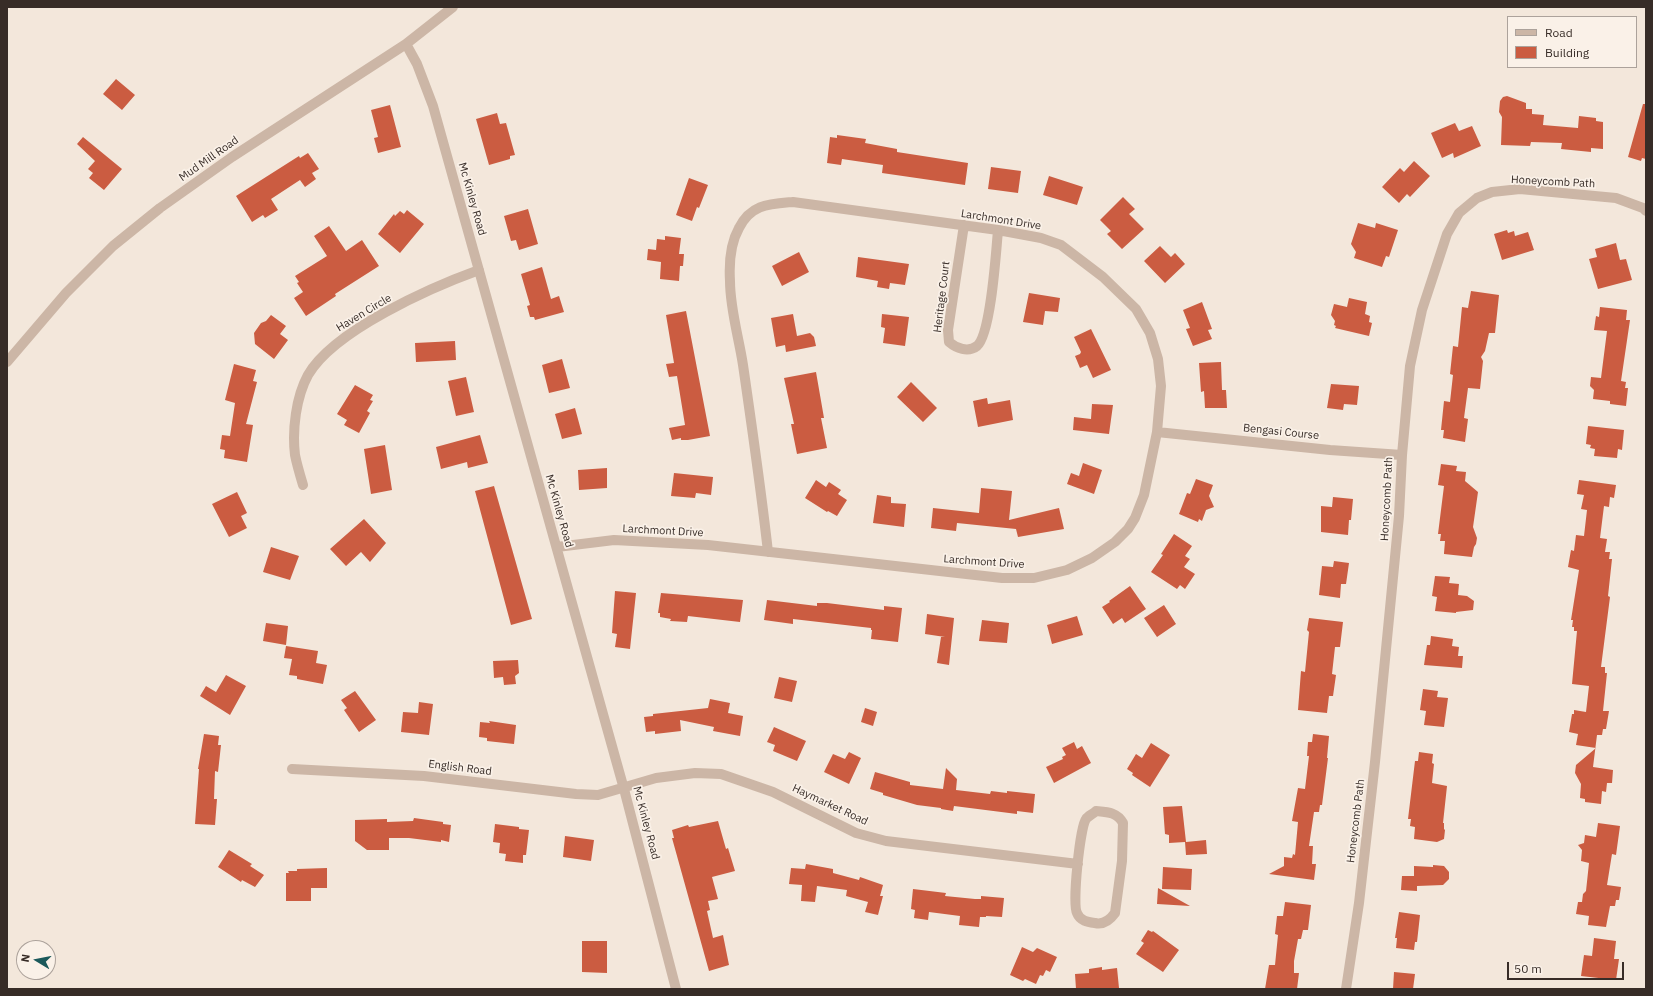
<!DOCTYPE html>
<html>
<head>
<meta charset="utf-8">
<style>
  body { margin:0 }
  #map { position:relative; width:1653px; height:996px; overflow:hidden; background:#f3e7db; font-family:"IBM Plex Sans",sans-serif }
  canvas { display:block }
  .frame { position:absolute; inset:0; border:8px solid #372c27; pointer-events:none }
  .legend { position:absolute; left:1507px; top:16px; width:130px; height:52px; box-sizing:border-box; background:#faf1e8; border:1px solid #aca29b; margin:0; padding:5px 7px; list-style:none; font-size:12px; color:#372c27 }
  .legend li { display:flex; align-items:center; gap:8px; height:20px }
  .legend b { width:20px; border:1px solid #aca29b }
  .north { position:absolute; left:16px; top:940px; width:40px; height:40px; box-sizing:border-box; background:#faf1e8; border:1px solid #aca29b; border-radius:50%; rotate:280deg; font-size:11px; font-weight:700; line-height:16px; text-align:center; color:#372c27 }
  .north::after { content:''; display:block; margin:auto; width:14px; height:18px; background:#1b595b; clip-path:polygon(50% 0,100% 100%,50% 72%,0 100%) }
  .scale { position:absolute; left:1507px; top:962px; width:117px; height:18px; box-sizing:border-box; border:2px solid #372c27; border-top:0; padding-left:5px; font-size:12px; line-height:14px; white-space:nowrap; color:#372c27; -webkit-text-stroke:3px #faf1e8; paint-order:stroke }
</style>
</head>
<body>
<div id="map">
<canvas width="1653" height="996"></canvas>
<div class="frame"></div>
<ul class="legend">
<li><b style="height:5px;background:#ccb6a6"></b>Road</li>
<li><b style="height:11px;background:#cb5c41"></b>Building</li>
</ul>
<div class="north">N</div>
<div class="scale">50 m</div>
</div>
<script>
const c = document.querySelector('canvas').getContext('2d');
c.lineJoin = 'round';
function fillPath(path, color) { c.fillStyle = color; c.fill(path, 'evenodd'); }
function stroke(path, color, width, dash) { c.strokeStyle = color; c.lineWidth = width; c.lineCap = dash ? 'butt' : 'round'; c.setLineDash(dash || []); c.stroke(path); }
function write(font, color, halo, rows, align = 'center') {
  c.font = font + ' "IBM Plex Sans",sans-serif'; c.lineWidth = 3.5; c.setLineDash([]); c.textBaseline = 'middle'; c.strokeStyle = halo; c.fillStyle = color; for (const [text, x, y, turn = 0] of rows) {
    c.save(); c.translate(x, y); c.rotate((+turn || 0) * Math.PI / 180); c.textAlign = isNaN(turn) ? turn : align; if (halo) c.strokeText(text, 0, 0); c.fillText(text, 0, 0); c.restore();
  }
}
fillPath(new Path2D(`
  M116 79 135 95 122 110 103 94Z
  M1507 96 1526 103V109H1532V114L1544 115 1543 125 1578 128 1579 116 1596 118V121L1603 122V149L1591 148V152L1561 149 1562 143 1531 142 1530 146 1501 145 1502 117 1499 112 1500 101 1503 97Z
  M1643 104H1646V159L1642 158 1641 161 1628 157Z
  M390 105 401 147 378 153 374 138 378 137 371 110Z
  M497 113 500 124 506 123 515 155 510 156V159L489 165 476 119Z
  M1455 123 1459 131 1472 126 1481 146 1454 158 1453 153 1442 158 1431 133Z
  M837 135 866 139 865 143 897 149V152L968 163 965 185 882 173 883 165 842 159 841 165 827 163 830 137 837 138Z
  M83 137 122 169 104 190 89 178 93 173 88 169 95 161 77 144Z
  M308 153 319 169 312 173 316 179 305 187 300 180 271 199 278 210 265 218 263 215 252 222 236 196 299 156 300 158Z
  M1414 161 1430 176 1410 197 1407 194 1399 203 1382 187 1400 168 1404 172Z
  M991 167 1021 171 1018 193 988 189Z
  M1049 176 1083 187 1077 205 1043 195Z
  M689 178 708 185 699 208 697 207 692 221 676 215Z
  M1123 197 1135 209 1129 214 1144 229 1122 249 1107 234 1111 231 1100 220Z
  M528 209 538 244 519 250 516 240 511 241 504 216Z
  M407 210 424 224 400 253 378 234 394 214 395 216 400 211 404 214Z
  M1358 223 1375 228 1376 223 1398 230 1389 257 1386 256 1382 267 1354 258 1356 252 1351 244Z
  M329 226 346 251 362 240 379 266 335 294 336 296 306 316 294 298 303 292 297 283 299 282 295 276 327 256 314 236Z
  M1507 230 1508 233 1514 231 1515 236 1528 232 1534 250 1502 260 1494 234Z
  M665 236 681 238 679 254H684L683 266H680L679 281 660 279 661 262 647 260 648 249 656 250 657 239 665 240Z
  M1616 243 1620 260 1626 259 1632 280 1598 289 1589 259 1597 257 1595 249Z
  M1160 246 1171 257 1175 253 1185 264 1165 283 1144 261Z
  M799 252 809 272 782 286 772 266Z
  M858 257 909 264 905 285 890 283 889 289 877 287 878 281 856 277Z
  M542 267 551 299 559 296 564 312 535 320 534 317H530L527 306 530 305 521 274Z
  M1471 291 1499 295 1495 333H1489L1485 351 1481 357 1483 361 1480 389 1468 388 1464 418 1468 419 1465 442 1443 438 1444 430H1441L1444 401 1450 402 1453 375 1450 374 1453 346 1458 347 1462 307 1468 308Z
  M1029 293 1060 298 1058 312 1045 311 1043 325 1023 322Z
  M1349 298 1367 302 1365 314 1370 316 1369 322 1372 323 1369 336 1335 328 1336 326 1334 325 1335 321 1331 315 1334 304 1347 307Z
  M1202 302 1212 329 1208 330 1212 339 1193 346 1186 329 1190 328 1183 310Z
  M1600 307 1627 310 1626 320H1630L1621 381 1626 382 1625 388H1628L1626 406 1610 404V401L1593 399 1594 390 1590 386 1591 377 1601 378 1607 331 1594 330 1596 316 1599 317Z
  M686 311 710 436 688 440H681V438L672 440 669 428 685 425 677 376 669 377 666 364 674 363 666 315Z
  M793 314 797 336 810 333 814 337 816 346 786 352 785 345 776 347 771 318Z
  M882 314 909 317 905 346 883 343 885 328 881 327Z
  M271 315 286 326 280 334 288 340 274 359 255 344 254 333 261 323 266 321Z
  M1091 329 1111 370 1093 378 1087 365 1080 368 1075 356 1080 354 1081 352 1074 337Z
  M455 341 456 360 416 362 415 343Z
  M562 359 570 388 549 393 542 365Z
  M1221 362 1222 390H1226L1227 408H1205L1204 391 1201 392 1199 363Z
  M234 364 256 370 253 381 257 382 246 424 253 425 247 462 224 458 225 450 220 449 222 435 230 436 235 403 225 400Z
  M816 372 824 418H821L827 448 797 454 791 424H794L784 378Z
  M466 377 474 412 456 416 448 381Z
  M911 382 937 408 923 422 897 397Z
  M1331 384 1359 386 1357 405 1344 404 1343 410 1327 408Z
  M355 385 373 395 370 400 373 401 367 411 370 413 359 433 344 425 347 420 337 414Z
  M987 398 988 404 1010 400 1013 420 978 427 973 401Z
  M1092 404 1113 405 1109 434 1073 430 1074 417 1091 419Z
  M575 408 582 434 562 439 555 414Z
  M1588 426 1624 430 1622 450 1618 449 1617 458 1594 456 1595 449 1590 448 1591 445 1586 444Z
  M480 435 488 463 468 468 467 462 441 469 436 447Z
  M385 445 392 490 371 494 364 449Z
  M1083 463 1102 470 1094 494 1067 484 1071 473 1079 476Z
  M1441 464 1457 466 1456 471 1466 472 1465 481 1478 492 1473 527 1477 538 1476 544 1474 547 1472 557 1444 554V553L1445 541H1440L1441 534H1438L1444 486 1438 485Z
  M607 468V488L579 490 578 470Z
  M674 473 713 477 711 495 696 493 695 498 671 496Z
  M1196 479 1213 485 1209 496 1214 507 1206 510 1202 521 1199 519 1198 522 1179 514 1187 493 1190 494Z
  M816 480 826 487 829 482 841 490 838 494 847 500 837 516 828 511 827 512 805 498Z
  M1579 480 1616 485 1614 498 1610 497 1609 507 1604 506 1600 538 1607 539 1605 552H1610L1609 559H1612L1608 596 1610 597 1601 667H1605V673H1607L1603 711H1609L1606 729H1603L1602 735H1597L1593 767 1613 770 1612 783H1607L1606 792 1602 791 1601 804 1585 802V799L1580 798 1581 784 1575 773 1576 765 1596 748 1576 745 1578 734 1569 732 1572 714H1574V710L1586 712 1589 686 1572 684 1577 631H1574V627H1572L1573 620H1571L1579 570 1568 567 1571 550 1574 551 1576 535 1584 536 1587 510 1581 509 1584 495 1577 494Z
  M494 486 532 619 511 625 475 491Z
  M981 488 1012 491 1009 520 1059 508 1064 529 1018 537 1016 529 957 523 956 531 931 528 933 508 979 513Z
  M237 492 247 513 241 516 247 528 229 537 212 504Z
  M877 495 891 497V503L906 504 904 527 873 523Z
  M1333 497 1353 499 1351 520H1349L1348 535 1321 532V506L1332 507Z
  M364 519 386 543 370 562 361 552 346 566 330 549Z
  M1174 534 1192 546 1185 556 1190 559 1184 567 1195 574 1185 589 1180 585 1177 589 1151 572 1163 555 1161 554Z
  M271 547 299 556 290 580 263 572Z
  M1334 561 1349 563 1346 584H1341L1340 598 1319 595 1322 566 1333 567Z
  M1435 576 1450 577 1449 583 1459 584 1458 595 1467 596 1474 601 1473 610 1456 612V613L1435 611 1437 597 1432 596Z
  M1130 586 1146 609 1125 623 1122 618 1113 624 1102 607 1110 602 1109 601Z
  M615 591 636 593 630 649 615 647 617 634 612 633Z
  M661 593 743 600 740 622 688 616 687 622 670 621 671 619 660 617V613H658Z
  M767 600 817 606V603H827L884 610V606L902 608 898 642 871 639 872 630H871V628L793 619V624L764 620Z
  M1164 605 1176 624 1157 637 1144 618Z
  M927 614 954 618 949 665 937 663 941 637H945L925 634Z
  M1077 616 1083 635 1052 644 1047 625Z
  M1309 618 1343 622 1340 647H1335L1332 674 1336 675 1333 696H1329L1327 713 1298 710 1301 671 1305 672 1309 632 1307 630Z
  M982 620 1009 623 1007 643 979 641Z
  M266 623 288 626 286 645 263 641Z
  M1431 636 1453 639 1452 646 1459 647 1458 656H1463L1462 668 1424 665 1427 645H1430Z
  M286 646 318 651 316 663 327 665 323 684 297 679V676L289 675 292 659 284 658Z
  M518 660 519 673 515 676 516 684 504 685 503 677 494 678 493 661Z
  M226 675 246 686 230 715 200 696 206 686 216 692Z
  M779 677 797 681 792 702 774 698Z
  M1423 689 1438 691 1437 697 1448 698 1444 727 1424 725 1426 711 1420 710Z
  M355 691 376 720 359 732 344 710 347 708 341 700Z
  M710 699 730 703 728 713 743 716 740 736 713 731 714 727 680 720 681 731 655 734V731L646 732 644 717 653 716V714L708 708Z
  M419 702 433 704 429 735 401 732 403 712 418 713Z
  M865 708 877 712 873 726 861 722Z
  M489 721 516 725 514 744 487 741V738L479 737 480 722 490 723Z
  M774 727 806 741 797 761 773 751 775 745 767 742Z
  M204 734 219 736 218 745H221L218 772 215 771 214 799H217L215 825 195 824 199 769H198Z
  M1313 734 1329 736 1327 758H1328L1322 805H1320L1319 812H1314L1309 846H1313L1312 864H1316L1314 880 1269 874 1284 866V857L1292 858 1293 854 1295 855 1298 822 1292 821 1298 788 1305 789 1309 756H1307L1308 742H1312Z
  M1074 742 1077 749 1082 746 1091 763 1054 783 1046 767 1063 759 1062 757 1066 755 1062 748Z
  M1151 743 1170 755 1150 787 1132 775 1133 773 1127 769 1136 754 1142 758Z
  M849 752 861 758 849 784 824 772 833 754 845 759Z
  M1419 752 1433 754 1432 763 1434 764 1432 783 1447 786 1443 823H1444V829L1445 830 1444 839 1437 842 1414 839 1415 827 1410 826 1411 819H1408L1415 761H1418Z
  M946 768 957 779 956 790 990 794 991 791 1007 793V791L1035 794 1033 813 1017 811V814L954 806 953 811 941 809V808L917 805 883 795V793L870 789 875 772 910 782V785L943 789Z
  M1182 806 1186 842 1206 840 1207 854 1186 855 1185 842 1169 843V835L1165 834 1163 807Z
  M414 818 443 822V824L451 825 449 842 441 840V842L409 838H389V850H367L355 841V820L387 819V822L413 821Z
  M718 821 726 849 728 848 735 871 712 877 718 899 708 901 710 910 707 911 713 938 723 935 729 965 709 971 672 838H674L672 830 688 825 689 827Z
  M1598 823 1620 826 1616 855 1612 854 1607 885 1621 887 1619 900H1616L1615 906H1610L1606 927 1588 925 1589 916 1576 914 1578 902H1582L1583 894 1586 891 1589 863 1581 861 1582 850 1578 845 1584 843 1585 835 1596 837Z
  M495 824 519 827V829L529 830 526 855H523V863L505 861 506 854 499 853 500 843 493 842Z
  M565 836 594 840 591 861 563 857Z
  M229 850 252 864 250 866 264 875 255 887 242 880 241 882 218 867Z
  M806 864 833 869V873L859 880 860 877 883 885 880 896H883L878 915 865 912 868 902 846 896 847 890 817 886 815 902 801 901 802 885 789 884 791 868 805 869Z
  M1433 865 1444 866 1449 872V879L1443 885 1417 886V891L1401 890 1402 876H1414V866L1433 867Z
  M1163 867 1192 869 1191 890 1162 889Z
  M327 868V888H311V901H286V873H289L288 871H297V869Z
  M1158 888 1190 906 1157 904Z
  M913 889 946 893 945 896 975 899H981V896L1004 898 1002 917 986 916V917H980L979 927 959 925 960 916 929 912 928 920 914 918 915 910 911 909Z
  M1285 902 1311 905 1308 930H1303L1301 939H1298L1294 961V973H1299L1297 989H1265L1269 965H1275L1278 935 1275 934 1277 916H1283Z
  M1399 912 1420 915 1417 942H1415L1414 950 1396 948 1397 938H1395Z
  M1148 930 1152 932 1153 931 1179 950 1163 972 1136 954 1144 943 1141 941Z
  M1594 938 1616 941 1614 959H1619L1616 980 1581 976 1584 955 1592 956Z
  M582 941H607V973L582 972Z
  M1022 947 1033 952 1037 948 1057 957 1050 972 1046 970 1043 976 1040 975 1036 984 1025 979 1023 981 1010 975Z
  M1102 967V970L1117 968 1119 988 1076 989 1075 974 1089 973V969Z
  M1394 972 1415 974 1413 989H1393Z`), '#cb5c41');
stroke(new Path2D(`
  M406 44 417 64 433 106 624 789 676 989
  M964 225 948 330 949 342C956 348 968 353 977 346 991 334 996 252 998 230
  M7 362 66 293 113 246 160 208 232 157 406 44 453 7
  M1157 432 1330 450 1402 455
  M303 485C300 475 297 465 295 455 292 430 296 397 308 375 334 330 432 287 479 270
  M557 547 614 540 708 545 1002 578H1034L1067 570 1092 558 1115 542 1128 529 1135 518 1144 495 1157 432 1161 386 1158 359 1150 333 1136 309 1103 277 1061 245 1041 238 998 230 793 202C769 204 751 204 739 228 730 244 729 264 730 281 730 309 739 338 743 365 752 427 761 489 768 552
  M292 769 424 776 576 794 598 795 656 778 695 773 721 774 773 792 856 833 886 841 1078 864
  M1096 811C1107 812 1117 812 1123 823L1122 861 1115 913C1110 920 1104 925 1095 923 1088 922 1080 921 1077 913 1072 904 1080 827 1086 819 1088 816 1093 814 1096 811Z
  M1346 989 1359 903 1375 762 1399 516 1402 455 1410 366 1422 310 1447 234 1459 213 1477 198 1492 192 1520 189 1616 198 1643 208 1646 211`), '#ccb6a6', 10);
write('11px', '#372c27', '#faf1e8', [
  ["Mud Mill Road",209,159,-35],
  ["Honeycomb Path",1553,182,3],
  ["Mc Kinley Road",472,199,74],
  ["Larchmont Drive",1001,220,9],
  ["Heritage Court",942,297,-83],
  ["Haven Circle",364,313,-31],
  ["Bengasi Course",1281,432,6],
  ["Honeycomb Path",1387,499,-87],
  ["Mc Kinley Road",559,511,74],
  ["Larchmont Drive",663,531,3],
  ["Larchmont Drive",984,562,4],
  ["English Road",460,768,7],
  ["Haymarket Road",830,805,25],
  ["Honeycomb Path",1356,821,-83],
  ["Mc Kinley Road",646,823,75]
]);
</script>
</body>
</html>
